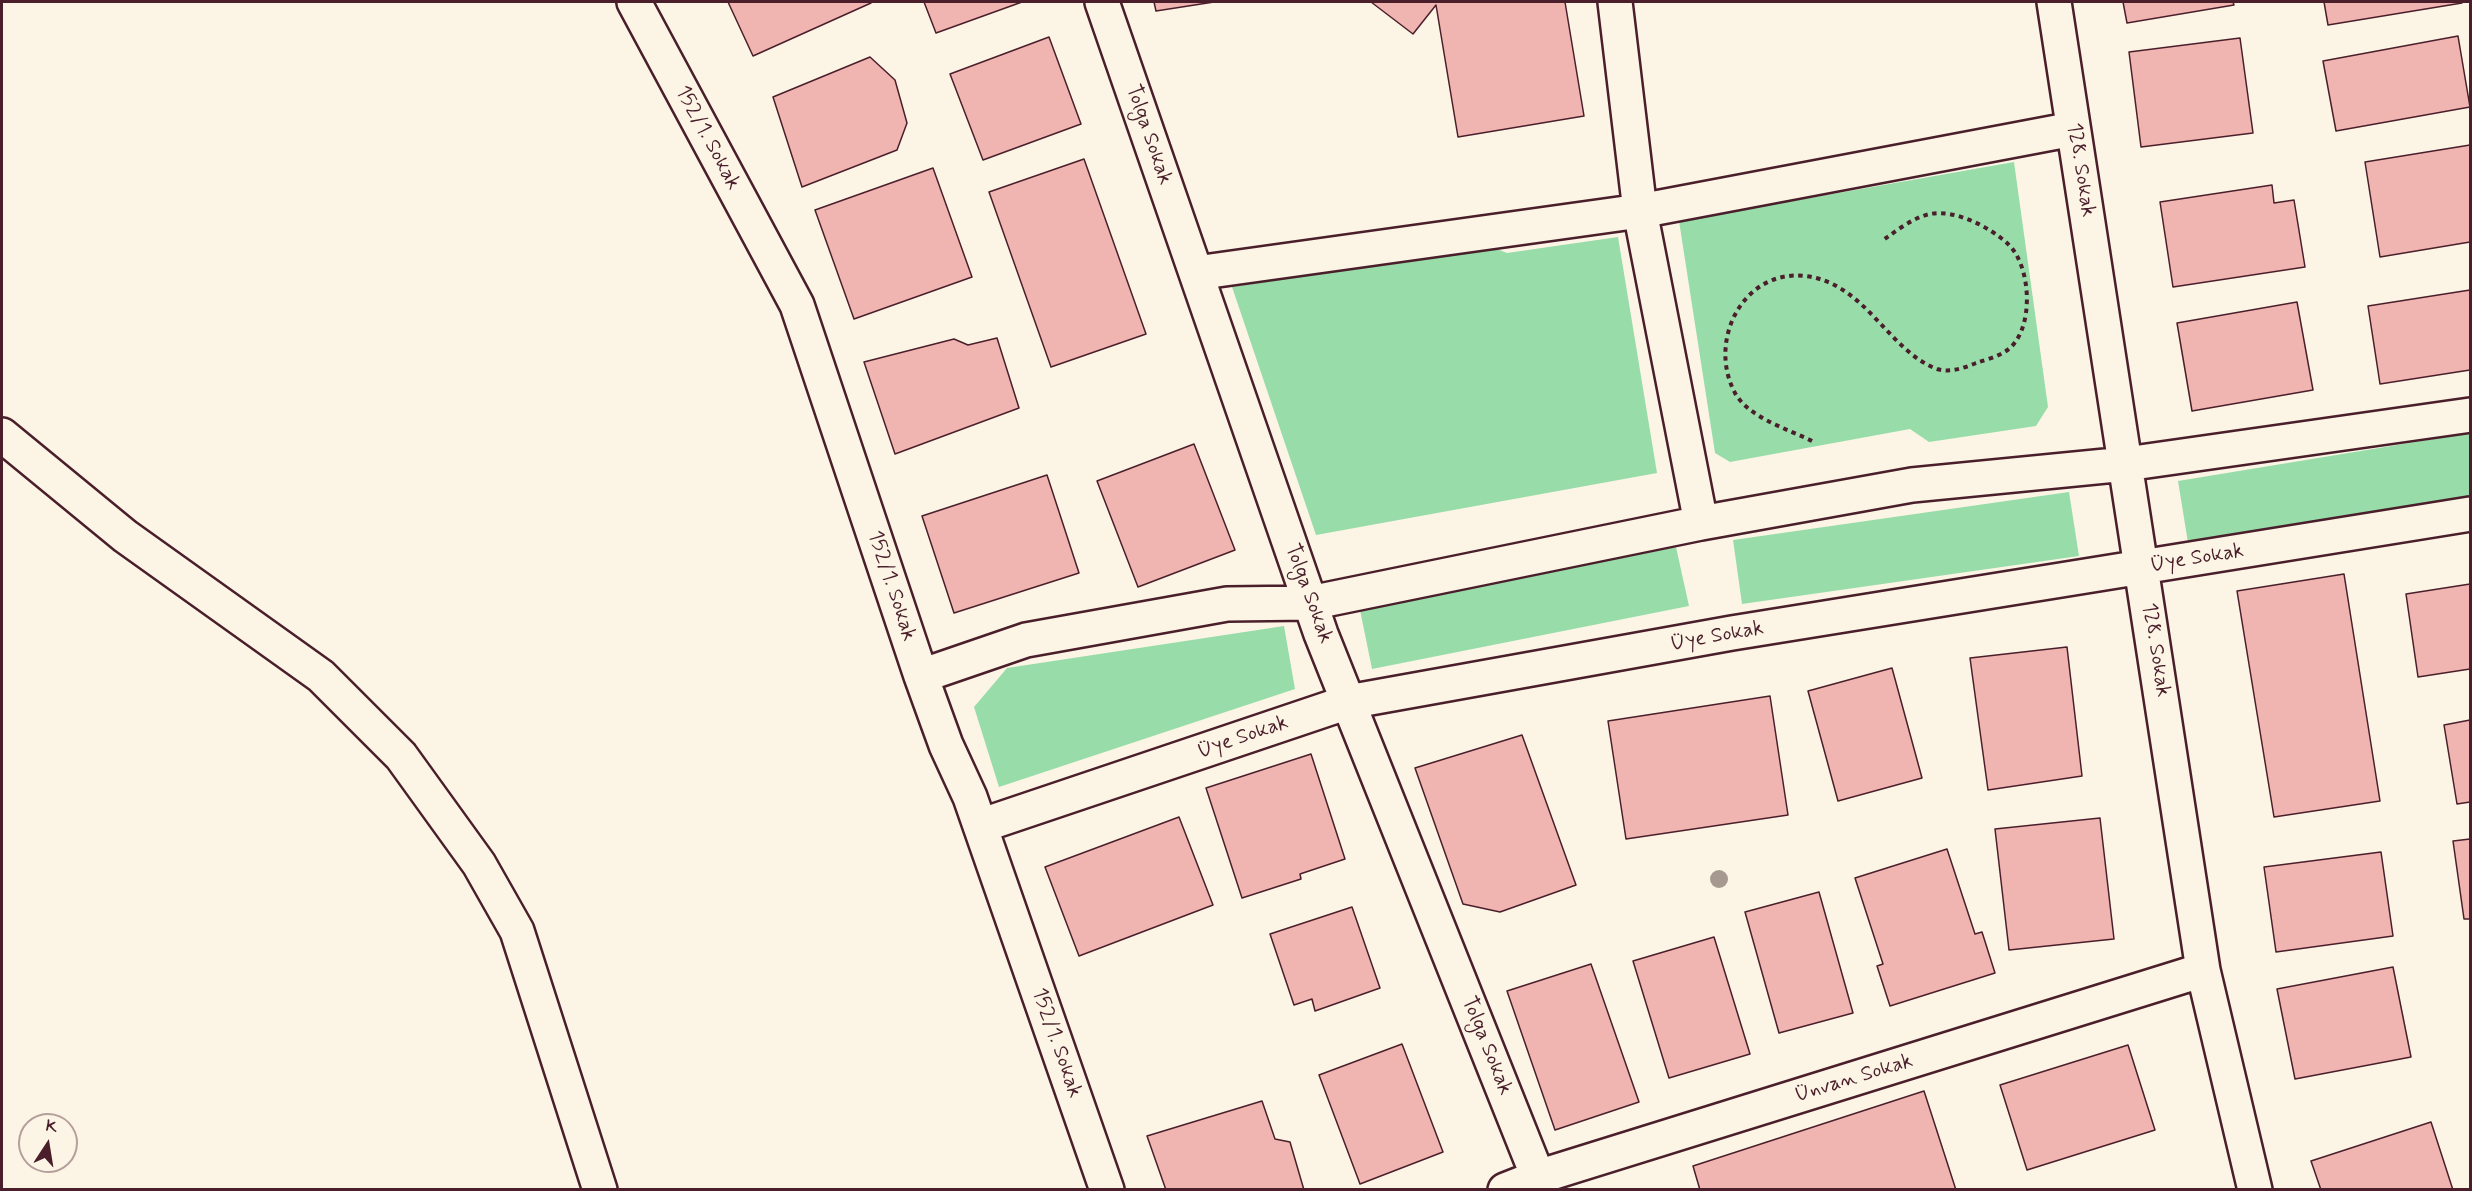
<!DOCTYPE html>
<html>
<head>
<meta charset="utf-8">
<style>
  body { margin:0 }
  #map { position:relative; width:2472px; height:1191px; overflow:hidden; background:#fcf5e5; font-family:Mynerve,sans-serif }
  canvas { display:block }
  .frame { position:absolute; inset:0; border:3px solid #4a1f2b; pointer-events:none }
  .north { position:absolute; left:18px; top:1113px; width:60px; height:60px; box-sizing:border-box; background:#fcf5e5; border:2px solid #b59f9b; border-radius:50%; rotate:12deg; font-size:16px; font-weight:700; line-height:24px; text-align:center; color:#4a1f2b }
  .north::after { content:''; display:block; margin:auto; width:21px; height:27px; background:#4a1f2b; clip-path:polygon(50% 0,100% 100%,50% 72%,0 100%) }
</style>
</head>
<body>
<div id="map">
<canvas width="2472" height="1191"></canvas>
<div class="frame"></div>
<div class="north">K</div>
</div>
<script>
const c = document.querySelector('canvas').getContext('2d');
c.lineJoin = 'round';
function fillPath(path, color) { c.fillStyle = color; c.fill(path, 'evenodd'); }
function stroke(path, color, width, dash) { c.strokeStyle = color; c.lineWidth = width; c.lineCap = dash ? 'butt' : 'round'; c.setLineDash(dash || []); c.stroke(path); }
function write(font, color, halo, rows, align = 'center') {
  c.font = font + ' Mynerve,sans-serif'; c.lineWidth = 4.5; c.setLineDash([]); c.textBaseline = 'middle'; c.strokeStyle = halo; c.fillStyle = color; for (const [text, x, y, turn = 0] of rows) {
    c.save(); c.translate(x, y); c.rotate((+turn || 0) * Math.PI / 180); c.textAlign = isNaN(turn) ? turn : align; if (halo) c.strokeText(text, 0, 0); c.fillText(text, 0, 0); c.restore();
  }
}
fillPath(new Path2D(`
  M2014 162 2048 407 2036 426 1929 442 1910 429 1730 462 1715 453 1679 221Z
  M1618 237 1657 473 1316 535 1232 287 1492 247 1507 253Z
  M2470 433V502L2189 549 2178 481Z
  M2069 492 2079 556 1742 604 1733 540Z
  M1676 547 1689 606 1372 669 1360 610Z
  M1284 626 1295 689 999 787 974 707 1007 668Z`), '#98dda9');
const building = new Path2D(`
  M728 2H870L871 3 753 56Z
  M924 2H1022L936 33Z
  M1154 2H1214L1156 11Z
  M1371 2H1565L1584 116 1458 137 1436 5 1413 34Z
  M2123 2H2233L2234 5 2127 23Z
  M2324 2H2462V3L2328 25Z
  M2458 36 2470 107 2336 131 2323 61Z
  M1049 37 1081 124 983 160 950 74Z
  M2240 38 2253 133 2141 147 2129 52Z
  M870 57 895 80 907 123 897 150 802 187 773 97Z
  M2470 145V242L2380 257 2365 162Z
  M1084 159 1146 334 1051 367 989 192Z
  M933 168 972 277 854 319 815 210Z
  M2272 185 2274 203 2294 200 2305 267 2173 287 2160 202Z
  M2470 290V370L2380 384 2368 306Z
  M2297 302 2313 390 2192 411 2177 323Z
  M997 338 1019 408 895 454 864 362 954 339 968 345Z
  M1194 444 1235 550 1138 587 1097 481Z
  M1047 475 1079 573 954 613 922 516Z
  M2344 574 2380 801 2274 817 2237 591Z
  M2470 584V669L2418 677 2406 594Z
  M2067 647 2082 776 1988 790 1970 658Z
  M1892 668 1922 778 1838 801 1808 691Z
  M1770 696 1788 815 1626 839 1608 721Z
  M2470 720V802L2457 804 2444 725Z
  M1522 735 1576 885 1500 912 1463 904 1415 768Z
  M1311 754 1345 859 1300 874 1301 879 1242 898 1206 788Z
  M1179 817 1213 905 1079 956 1045 867Z
  M2100 818 2114 939 2009 950 1995 829Z
  M2470 839V919H2464L2453 841Z
  M1947 849 1975 934 1982 932 1995 973 1890 1006 1877 966 1883 964 1855 878Z
  M2381 852 2393 936 2276 952 2264 867Z
  M1819 892 1853 1013 1779 1033 1745 912Z
  M1352 907 1380 988 1315 1011 1312 999 1294 1005 1270 934Z
  M1714 937 1750 1054 1669 1078 1633 961Z
  M1591 964 1639 1102 1555 1130 1507 991Z
  M2393 967 2411 1057 2295 1079 2277 989Z
  M1402 1044 1443 1152 1360 1184 1319 1075Z
  M2128 1045 2155 1130 2027 1170 2000 1085Z
  M1924 1091 1956 1190H1700L1693 1166Z
  M1262 1101 1275 1139 1290 1142 1304 1190H1166L1147 1136Z
  M2431 1122 2453 1190H2321L2311 1161Z`);
fillPath(building, '#f0b4b1');
stroke(building, '#4a1f2b', 1.5);
const minor = new Path2D(`
  M634 2 797 305 921 676 946 745 970 797 1107 1190
  M1102 2 1321 634 1538 1177
  M1615 2 1640 211 1701 523
  M2054 2 2203 970 2255 1190
  M1196 273 1640 211 2073 129
  M2 435 125 536 321 676 401 756 479 864 517 931 600 1190
  M921 676 1026 640 1227 604 1310 603 1701 523 1912 485 2126 464 2470 415
  M980 826 1348 702 1732 633 2470 514
  M1505 1190 1538 1177 2203 970`);
stroke(minor, '#4a1f2b', 38);
stroke(new Path2D(`
  M1812 441C1788 429 1749 418 1735 393 1707 341 1743 269 1805 276 1866 283 1888 351 1937 369 1950 373 1964 368 1976 363 1985 360 1997 357 2006 351 2035 332 2032 266 2008 244 1990 227 1955 209 1930 214 1912 218 1896 231 1882 241`), '#4a1f2b', 4, [4.5, 4.5]);
stroke(minor, '#fcf5e5', 33);
c.fillStyle = '#a59990';
for (const [x, y] of [
  [1719,879]
]) { c.beginPath(); c.arc(x, y, 9, 0, 2 * Math.PI); c.fill(); }
write('21px', '#4a1f2b', '#fcf5e5', [
  ["Tolga Sokak",1148,135,71],
  ["152/1. Sokak",707,138,62],
  ["128. Sokak",2080,170,81],
  ["Üye Sokak",2197,559,-9],
  ["152/1. Sokak",891,586,72],
  ["Tolga Sokak",1308,594,70],
  ["Üye Sokak",1717,637,-10],
  ["128. Sokak",2155,650,81],
  ["Üye Sokak",1243,738,-19],
  ["152/1. Sokak",1056,1043,71],
  ["Tolga Sokak",1486,1046,68],
  ["Ünvan Sokak",1854,1079,-17]
]);
</script>
</body>
</html>
